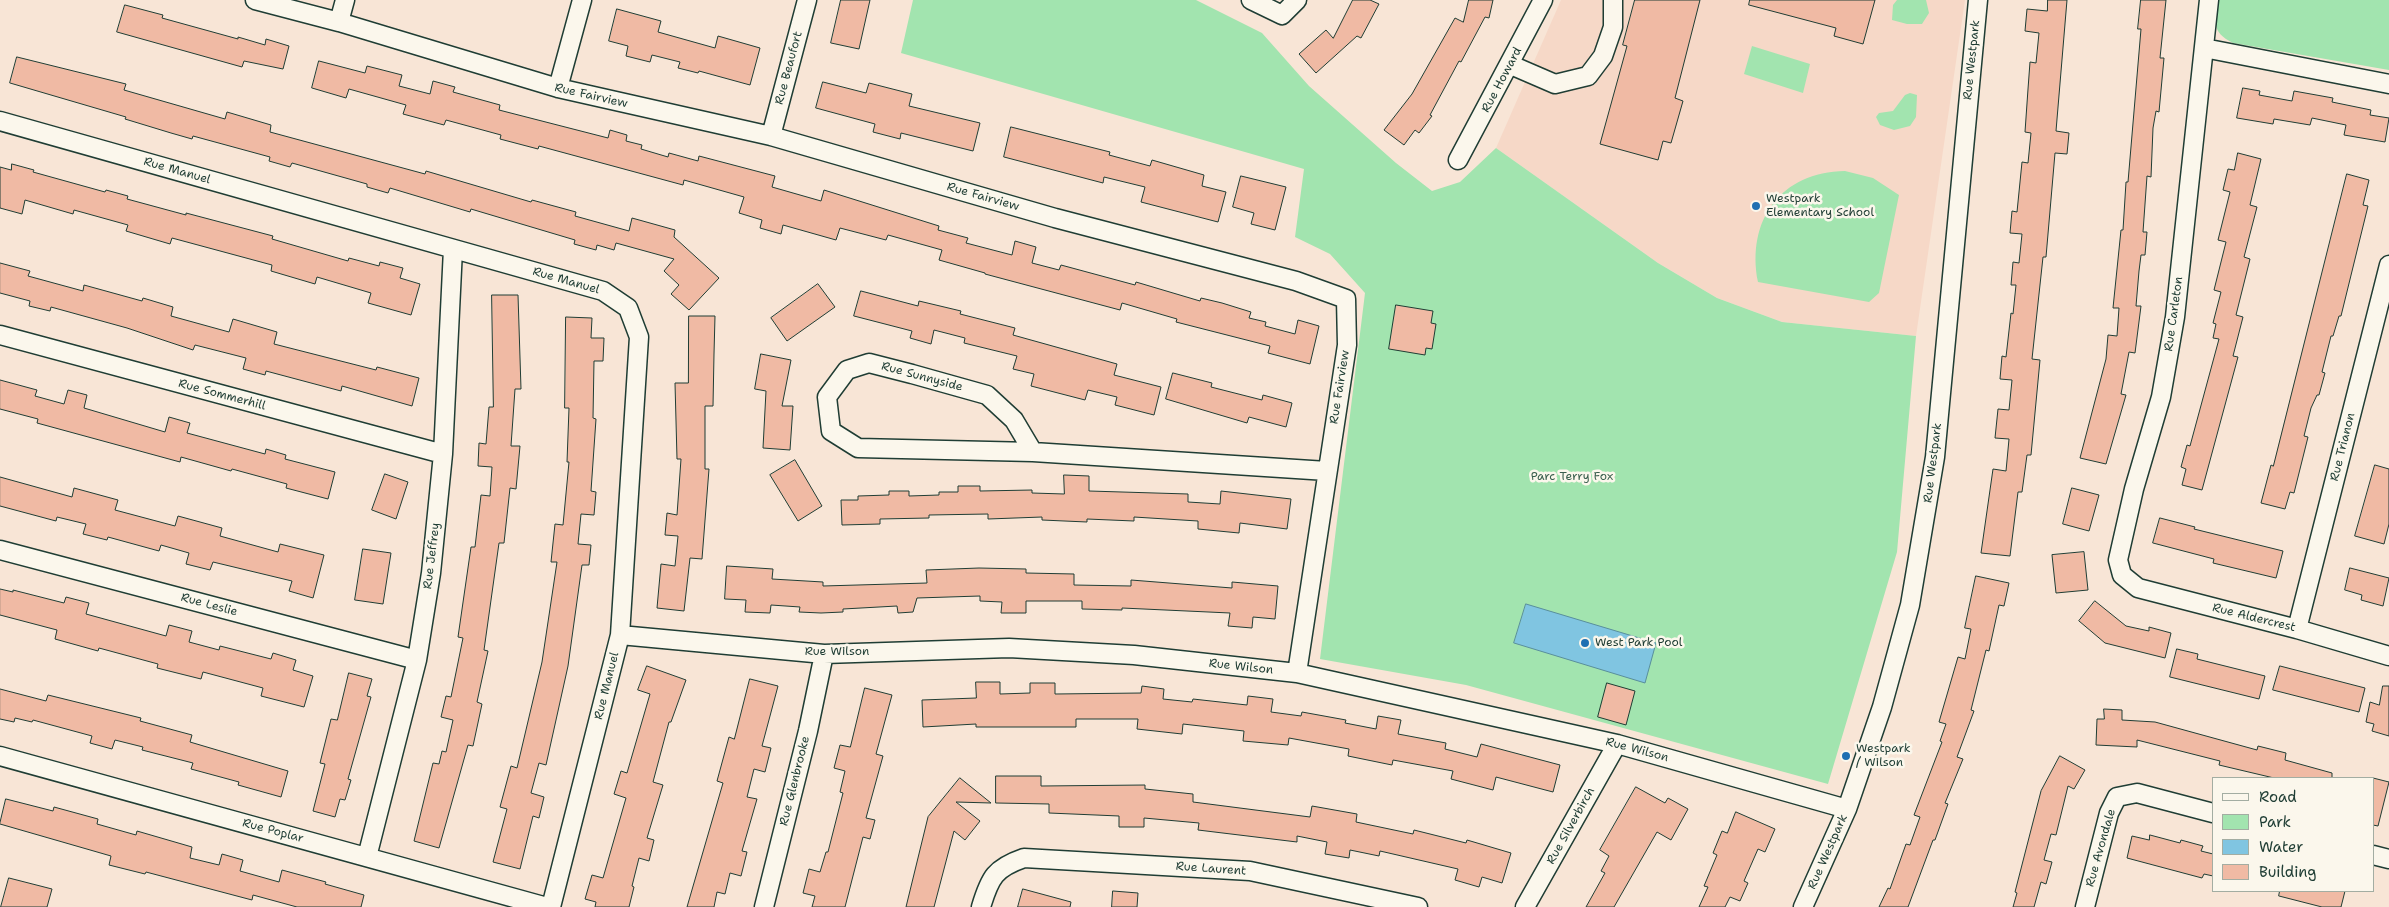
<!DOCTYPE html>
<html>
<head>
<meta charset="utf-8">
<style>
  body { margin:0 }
  #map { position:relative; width:2389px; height:907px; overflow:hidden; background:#f8e5d6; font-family:"Shantell Sans",sans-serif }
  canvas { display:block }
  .legend { position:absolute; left:2212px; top:777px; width:162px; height:115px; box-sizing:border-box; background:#fbf7ec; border:1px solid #a3ada2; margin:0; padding:6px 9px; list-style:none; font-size:15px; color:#1f3d34 }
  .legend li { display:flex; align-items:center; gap:10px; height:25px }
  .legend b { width:25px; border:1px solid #a3ada2 }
</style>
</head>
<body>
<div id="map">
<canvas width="2389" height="907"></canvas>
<ul class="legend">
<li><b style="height:6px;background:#fbf7ec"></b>Road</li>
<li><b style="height:14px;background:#a2e4af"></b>Park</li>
<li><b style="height:14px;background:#80c5e1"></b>Water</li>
<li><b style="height:14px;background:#f0baa4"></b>Building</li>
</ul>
</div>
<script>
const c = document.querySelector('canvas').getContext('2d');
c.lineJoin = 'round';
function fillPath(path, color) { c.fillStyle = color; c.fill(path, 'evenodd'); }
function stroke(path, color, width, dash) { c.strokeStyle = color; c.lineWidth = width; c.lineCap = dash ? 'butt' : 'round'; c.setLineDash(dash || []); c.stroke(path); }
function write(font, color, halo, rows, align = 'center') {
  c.font = font + ' "Shantell Sans",sans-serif'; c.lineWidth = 5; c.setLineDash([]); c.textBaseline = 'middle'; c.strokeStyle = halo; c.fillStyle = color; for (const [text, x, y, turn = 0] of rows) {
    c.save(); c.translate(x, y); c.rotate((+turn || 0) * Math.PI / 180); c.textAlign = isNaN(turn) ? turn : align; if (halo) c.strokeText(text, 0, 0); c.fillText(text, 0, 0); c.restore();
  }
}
fillPath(new Path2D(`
  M1561 0H1965L1916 336 1782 322 1717 298 1658 263 1496 148Z`), '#f6d8c7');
fillPath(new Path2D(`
  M913 0H1196L1262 33 1309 86 1396 163 1432 191 1460 182 1496 148 1658 263 1717 298 1782 322 1916 336 1897 552 1828 784 1466 685 1320 659 1365 293 1330 254 1295 237 1304 169 901 53Z
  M1897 0H1926L1929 13 1922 24H1907L1892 20 1893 5Z
  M2219 0H2389V70L2233 43C2210 31 2216 23 2219 0Z
  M1752 46 1810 64 1803 93 1744 74Z
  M1910 93 1917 95 1916 117 1910 126 1894 130 1880 125 1876 117 1879 113 1893 111 1905 95Z
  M1845 171 1873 178 1899 195 1879 293 1869 302 1758 282C1746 220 1781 172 1845 171Z`), '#a2e4af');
const water = new Path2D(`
  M1526 604 1656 643 1645 683 1514 643Z`);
fillPath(water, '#80c5e1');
stroke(water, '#598f9c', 1);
const building = new Path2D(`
  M841 0H870L859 49 831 43Z
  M1353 0H1370L1379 4 1361 38 1357 36 1316 73 1299 54 1326 30 1333 38Z
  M1469 0H1493L1489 18 1485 17 1461 62 1459 61 1430 115 1432 116 1419 133 1415 130 1404 145 1384 130 1412 94 1455 18 1463 22Z
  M1635 0H1700L1675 98 1683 101 1671 143 1663 141 1658 160 1600 144 1627 46 1623 45Z
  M1750 0H1875L1863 44 1834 36 1836 28 1749 5Z
  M2048 0H2067L2056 131 2069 133 2067 154 2055 153 2046 257H2043L2032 359 2040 360 2031 455H2027L2022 492H2018L2010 556 1981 553 1993 469 2006 471 2009 439 1995 438 1998 409 2009 410 2012 380 2000 379 2002 356 2006 357 2011 313 2013 314 2016 285H2011L2013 262 2019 263 2022 234 2010 233 2012 211 2017 212 2022 162 2028 163 2031 133 2025 132 2028 89 2030 62 2036 63 2039 33 2025 31 2027 9 2047 11Z
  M2141 0H2166L2160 58H2164L2159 112 2156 111 2153 128 2151 177 2147 176 2143 232H2147L2145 255H2141L2139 271 2136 306H2141L2135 353 2129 352 2121 394 2126 395 2106 464 2080 458 2106 359 2108 335 2117 336 2119 308H2113L2121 230H2123L2126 182H2128L2141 29H2138Z
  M125 5 163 15 162 18 238 39V37L265 45 266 39 289 46 283 69 244 61 242 67 117 32Z
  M617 9 661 21 658 32 715 48 718 36 760 48 750 85 699 71 698 73 678 68 680 62 652 55 650 62 626 56 628 46 609 41Z
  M17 57 126 84 124 90 225 119 227 112 271 125 270 132 425 174 426 171 531 202 532 200 576 212 575 216 629 231 632 218 675 230 674 237 719 278 689 310 671 294 679 285 664 271 674 259 616 243 614 250 597 245 596 250 574 244 575 240 471 209 470 212 390 188 388 193 367 187V184L292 163 290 167 269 161 270 157 193 136 192 139 171 133 125 119 126 117 10 83Z
  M319 61 365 73 367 66 402 75 399 86 430 94 433 81 455 87 453 92 500 105 499 110 608 138 610 130 627 135 626 141 642 145 641 149 668 157 669 153 698 161 699 156 775 176 772 187 821 201 824 190 939 226 938 230 968 238 966 243 1012 255 1015 241 1036 247 1032 263 1059 270 1061 265 1135 285 1136 282 1200 301 1201 298 1222 303 1251 312 1249 318 1266 322 1265 326 1295 334 1298 320 1319 326 1310 364 1268 353 1270 346 1176 322 1177 319 1122 303 1120 310 985 274V273L939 260 942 250 888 235 886 240 840 228 836 240 783 225 781 234 760 228 762 220 739 213 744 197 684 180 683 185 539 146 538 149 500 139 501 135 446 120 444 125 403 114 406 105 349 89 346 98 312 88Z
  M823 82 866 93 869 83 912 94 909 106 980 123 973 151 901 133 900 139 873 132 875 124 816 108Z
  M2243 88 2260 91 2259 95 2292 101 2294 91 2333 98 2332 102 2371 110 2370 115 2389 118 2385 142 2344 135 2346 125 2312 118 2310 125 2274 119 2273 124 2237 118Z
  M1011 127 1110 152 1109 155 1150 166 1152 160 1204 175 1202 186 1226 192 1218 222 1141 202 1145 187 1104 177 1103 183 1004 157Z
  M2238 153 2261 159 2250 205 2257 207 2244 257 2250 259 2236 315 2243 317 2233 356 2238 357 2202 490 2182 485 2186 469 2181 467 2187 445 2190 446 2219 339 2213 338 2216 324 2213 323 2221 292 2214 290 2226 242 2218 240 2230 192 2223 190 2228 169 2234 170Z
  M12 164 34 170 33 172 105 192 106 190 128 196 127 199 186 215V213L273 236 272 239 348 261 349 258 379 266 380 262 403 268 400 278 420 284 411 315 368 303 371 293 317 277 315 284 271 271 272 265 172 238 170 244 126 231 128 225 74 210 73 214 25 200 22 214 0 208V167L11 170Z
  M2347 174 2369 180 2363 205 2368 206 2341 316H2339L2333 336H2331L2322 372 2325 373 2319 395H2317L2311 408 2304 436 2308 437 2294 493 2290 492 2285 509 2261 503 2271 465 2273 466Z
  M1241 176 1286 187 1275 230 1251 224 1254 213 1233 207Z
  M0 263 30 271 28 276 83 291 84 285 142 301 143 298 173 307 171 316 229 332 233 319 277 332 274 344 376 370 377 367 419 378 412 406 342 386 341 391 266 371 265 375 243 369 246 358 195 345 193 350 127 328 51 307 50 311 29 306 30 301 0 293Z
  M818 284 835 307 787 341 771 318Z
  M861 291 918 306 919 301 961 311 960 314 1015 328 1013 335 1117 364 1114 375 1161 387 1154 415 1115 405 1117 397 1088 390 1085 400 1031 386 1034 374 1013 369 1017 356 964 343 965 338 934 330 931 344 910 338 912 331 854 316Z
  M492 295H518L521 389H515L511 446H520L516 489 510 488 504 543H499L484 650 488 651 477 702 482 704 473 746 468 745 439 848 414 841 433 763 439 764 442 751 446 752 453 720 441 717 446 696 451 697 463 638 458 637 471 547H475L481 495 490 496 492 467 478 466 479 443 486 444 489 407H493Z
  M1396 305 1433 311 1431 323 1436 324 1432 349 1426 348 1425 355 1389 349Z
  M689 316H715L714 354 713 406H705V469H709L702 559 690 558 684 611 657 608 661 564 675 566 678 536 665 535 667 513 677 515 681 459H677L675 383H688Z
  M566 317 592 318 591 338H604L603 361H594L593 418 596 419 591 491 596 492 594 515 581 514 578 544 591 545 589 565H582L568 666 546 765 539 763 531 793 544 797 539 818 533 816 520 869 493 862 507 809 500 807 511 766 517 768 542 662 557 562H551L555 524 563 525 569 462H567L569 408H565Z
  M761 354 791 360 782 406H793L790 450 763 448 766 391 755 389Z
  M1173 373 1212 383 1211 387 1262 400 1263 395 1292 403 1286 427 1249 417 1247 423 1166 399Z
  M0 380 37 390 35 396 64 404 68 390 87 395 84 408 165 432 169 417 190 423 187 433 265 454 266 449 286 455 285 459 335 472 328 499 286 488 287 484 232 469 231 471 181 457 180 462 37 423 38 419 0 409Z
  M795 460 822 506 798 521 770 475Z
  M2375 465 2389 469V524L2384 544 2355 536Z
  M385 474 408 482 396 519 372 510Z
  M1064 475 1089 476V491L1188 494V502L1220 504 1221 491 1291 499 1287 529 1240 523 1239 533 1198 529V521L1134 517V521L1087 519V522L1042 520V517L988 519V514L929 515V518L880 519V524L842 525 841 500H858V496L889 495V491H909V496L939 495V492H958V486H980V491L1032 490V493L1064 494Z
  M0 477 72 497 74 488 118 500 115 510 175 526 178 516 222 528 220 536 278 552 280 544 324 555 313 598 289 591 292 581 213 562 210 570 186 564 189 553 161 545 159 551 108 537 107 540 83 534 86 524 57 517 56 521 0 506Z
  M2072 488 2099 495 2089 531 2063 524Z
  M2160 518 2195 527 2194 529 2283 551 2276 578 2213 563 2214 559 2153 543Z
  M363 549 391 553 383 604 355 600Z
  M2084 552 2088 590 2056 593 2052 555Z
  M727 566 773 569 772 579 823 582V586L927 583 926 570 979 568 1026 569V573L1074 574V585L1131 586V580L1232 588V582L1278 586 1275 619 1253 617 1252 628 1228 626 1230 613 1122 608V610L1082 609V601H1026V613H1001L1002 602 980 601V596L917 598 913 612 898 613 897 606 843 609V612L821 613 799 612 800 607 771 605 770 613 745 612 746 600 725 599Z
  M2350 568 2389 578 2383 606 2361 600 2362 595 2345 590Z
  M1976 576 2009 583 2004 606 1999 605 1989 651 1986 650 1971 710 1974 711 1957 757 1963 759 1945 803 1948 804 1935 840H1933L1908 907H1879L1888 888 1890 889 1906 844 1910 845 1920 817 1914 815 1942 742 1940 741 1946 724 1939 722 1958 657 1965 659 1971 629 1965 628Z
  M0 589 13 592V590L64 603 66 597 89 603 86 614 166 636 169 625 192 631 189 642 219 650 220 646 271 659 273 653 296 660 293 670 313 676 304 707 261 696 263 688 203 672 201 679 157 668 158 664 99 648 98 651 55 639 57 630 0 615Z
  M2095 601 2126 626 2149 631V627L2171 633 2165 658 2105 643 2079 621Z
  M2177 649 2198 654 2197 659 2265 676 2259 699 2170 677Z
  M647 666 686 680 671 722H669L653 782 663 785 647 838 654 840 649 861 639 858 632 886 634 887 629 907H595L596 902 585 899 592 875 603 878 626 798 614 794 621 771 627 773 650 694 638 690Z
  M2280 666 2365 688 2359 712 2273 690Z
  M349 673 372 679 367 696 371 697 348 779 351 780 345 800 340 799 335 817 313 811 325 764 320 763 331 719 337 720Z
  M750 679 778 686 762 746 771 748 765 772 754 769 747 797 757 799 742 851 747 852 741 876 730 873 725 894 717 892 714 907H687L723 783 717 781 729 737 734 739Z
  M976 682H1000V694L1030 693V683H1055V694L1141 693 1142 686 1164 689 1163 699 1192 702 1193 699 1247 705 1248 696 1273 699 1271 712 1301 716 1302 712 1346 720 1345 723 1376 729 1378 716 1401 720 1398 734 1446 743 1445 749 1477 757 1481 744 1560 765 1553 792 1496 777 1493 790 1451 779 1453 771 1393 760 1392 765 1348 756 1349 749 1289 738 1288 745 1243 741 1244 731 1183 724 1182 734 1137 729 1138 719H1076V727H976V724L923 727 922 700 976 698Z
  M1607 683 1635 691 1626 725 1598 717Z
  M2383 686H2389V736L2372 731 2374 724 2366 722 2370 702 2379 705Z
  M865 688 892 695 876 754 883 756 866 818 875 820 870 839 863 837 845 907H812L815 896 803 893 809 869 820 872 826 852H828L843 793 840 792 845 771 834 768 840 745 850 747Z
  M0 689 46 701 48 695 141 718 140 721 192 735 190 742 288 771 281 797 238 785 239 782 191 769 193 763 142 750 143 747 115 740 112 749 90 743 92 736 33 720 32 722 15 718 14 722 0 719Z
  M2104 709 2122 710V720L2155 722 2257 750 2258 746 2286 753 2285 760 2332 773V778H2274L2219 765 2220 761 2137 740V747L2096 745 2097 719H2104Z
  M2060 756 2085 770 2074 789 2068 786 2056 835 2051 834 2044 860 2052 862 2046 884 2041 882 2034 907H2013L2017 893 2015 892 2041 791Z
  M996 776H1041V786L1145 785V789L1193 794V802L1310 817 1312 806 1357 814 1356 822 1413 834 1414 830 1466 843 1467 840 1511 853 1502 883 1482 877 1479 887 1455 880 1458 869 1380 851 1379 856 1350 850 1349 858 1325 854 1327 842 1297 836V842L1198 830 1199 823 1144 818V827H1119V816L1049 813V804L996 803Z
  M960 778 991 803 956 802 980 821 965 840 954 831 934 907H906L928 817Z
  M2373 778 2389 782 2378 826 2373 825Z
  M1636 787 1665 803 1668 798 1688 809 1671 840 1657 832 1614 907H1586L1605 873 1601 871 1609 856 1600 850Z
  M6 799 53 811 54 807 98 819 97 824 136 835 137 831 192 847 190 858 219 865 222 854 243 860 240 871 279 882 282 870 326 882 325 884 364 895 361 907H297L253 895 252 900 146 872 145 874 109 865 111 856 0 824Z
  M1736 812 1775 829 1765 852 1758 849 1744 881 1748 883 1740 901 1730 897 1725 907H1699L1708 887 1704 886 1717 855 1713 853 1722 831 1727 833Z
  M2150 835 2180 843 2181 840 2203 846 2201 851 2213 854V876L2204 874 2202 878 2127 858 2132 836 2149 840Z
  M9 878 52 889 47 907H1Z
  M1023 889 1071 902 1070 907H1018Z
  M1113 891 1138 893 1137 907H1112Z
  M2280 891H2345L2341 907H2322L2279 896Z`);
fillPath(building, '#f0baa4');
stroke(building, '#1f3d34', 1);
const minor = new Path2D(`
  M255 0 339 22 558 88 771 136 1055 218 1296 281 1346 299 1347 345 1297 673
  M1251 0 1282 15 1297 0
  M2209 0 2175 317 2161 397 2134 489 2118 560 2122 575 2138 588 2297 629 2389 656
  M339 22 345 0
  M2204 48 2389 84
  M1511 65 1555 84 1588 76 1603 56 1613 27V0
  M558 88 582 0
  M0 121 603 291 628 308 639 337 620 635 551 907
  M771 136 807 0
  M1458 160 1543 0
  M0 335 443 454
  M1033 452 858 448 831 431 827 397 847 370 869 363 912 374 987 395 1014 420 1033 452 1327 471
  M0 550 417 660
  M2297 629 2389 265
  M620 635 824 654 1009 648 1134 655 1297 673 1617 744 1847 809
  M0 756 547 907
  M2373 855 2389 859
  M367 857 417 660 431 573 443 454 453 249
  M764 907 808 731 824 654
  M981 907C990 877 995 868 1024 858L1250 871 1418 907
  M1525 907 1617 744
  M1803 907 1847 809 1882 707 1910 605 1935 457 1978 0
  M2085 907 2109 813 2117 797 2137 793 2213 813`);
stroke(minor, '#1f3d34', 21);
stroke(minor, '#fbf7ec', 18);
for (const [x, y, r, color] of [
  [1756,206,5,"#1f6fb2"],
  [1585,643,5,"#1f6fb2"],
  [1846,756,5,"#1f6fb2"]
]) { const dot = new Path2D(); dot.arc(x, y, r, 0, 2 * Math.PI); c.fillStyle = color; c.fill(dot); stroke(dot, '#fbf7ec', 2); }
write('12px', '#1f3d34', '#fbf7ec', [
  ["Rue Westpark",1972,60,-84],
  ["Rue Beaufort",789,68,-75],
  ["Rue Howard",1502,80,-62],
  ["Rue Fairview",591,96,13],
  ["Rue Manuel",177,171,16],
  ["Rue Fairview",983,197,16],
  ["Rue Manuel",566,281,16],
  ["Rue Carleton",2174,314,-82],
  ["Rue Sunnyside",922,377,15],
  ["Rue Fairview",1340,387,-81],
  ["Rue Sommerhill",222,395,15],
  ["Rue Trianon",2343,447,-76],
  ["Rue Westpark",1933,463,-83],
  ["Rue Jeffrey",432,556,-83],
  ["Rue Leslie",209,605,15],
  ["Rue Aldercrest",2254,618,14],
  ["Rue Wilson",837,652],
  ["Rue Wilson",1241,667,6],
  ["Rue Manuel",607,686,-76],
  ["Rue Wilson",1637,750,15],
  ["Rue Glenbrooke",795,781,-76],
  ["Rue Silverbirch",1571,826,-61],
  ["Rue Poplar",273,831,15],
  ["Rue Avondale",2101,848,-74],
  ["Rue Westpark",1828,852,-66],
  ["Rue Laurent",1211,869,4]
]);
write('12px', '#1f3d34', '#fbf7ec', [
  ["Westpark",1766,199],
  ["Elementary School",1766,213],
  ["West Park Pool",1595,643],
  ["Westpark",1856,749],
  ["/ Wilson",1856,763]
], 'left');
write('12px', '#395e4d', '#fbf7ec', [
  ["Parc Terry Fox",1572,477]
]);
</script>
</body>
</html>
